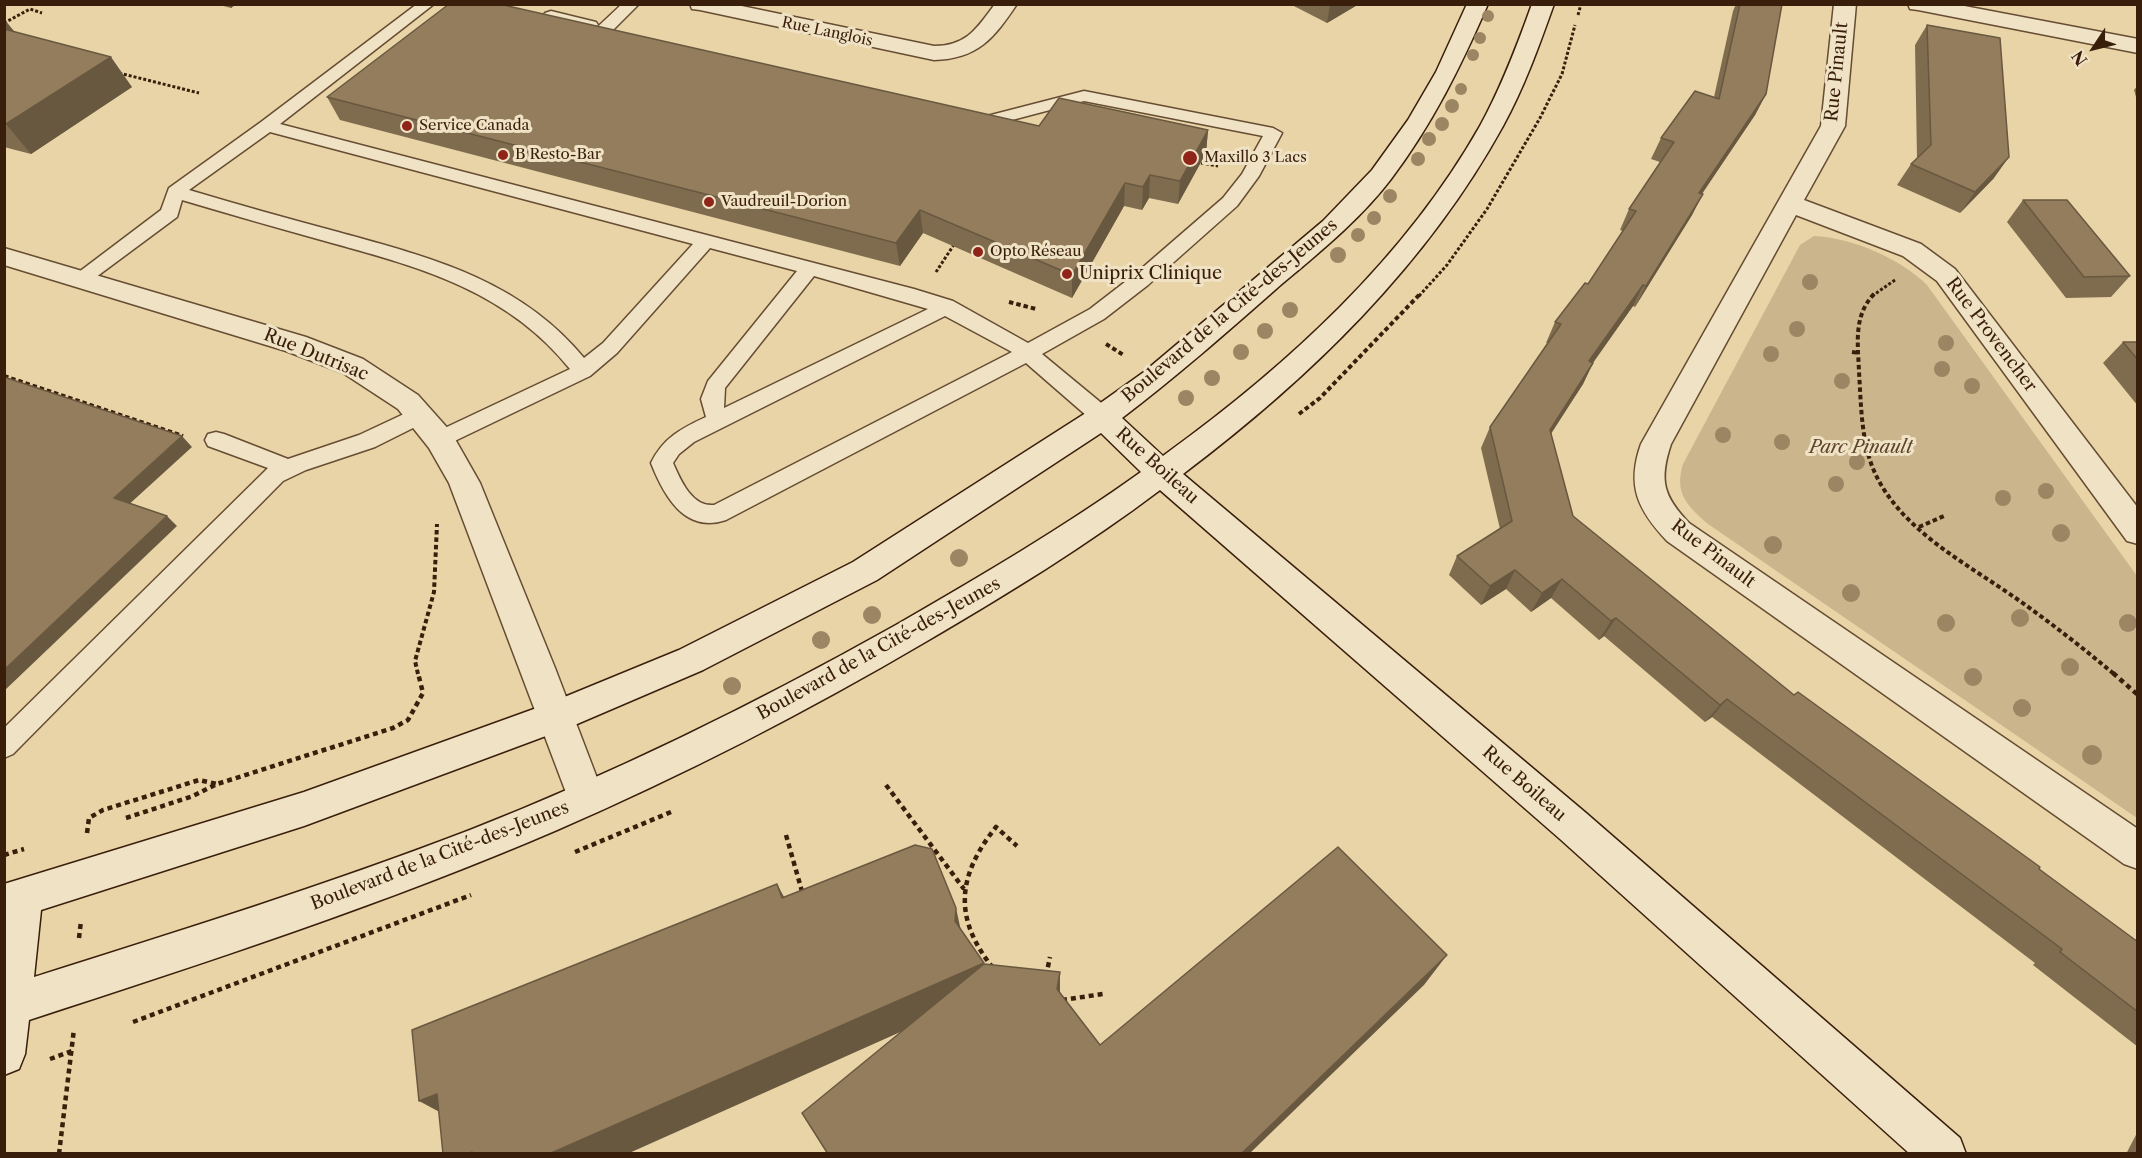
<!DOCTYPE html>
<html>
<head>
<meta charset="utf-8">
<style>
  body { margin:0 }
  #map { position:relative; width:2142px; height:1158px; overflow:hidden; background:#e8d4a6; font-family:"Libre Caslon Text",serif }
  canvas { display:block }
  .frame { position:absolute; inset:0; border:6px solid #3a1e0c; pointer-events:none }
  .north { position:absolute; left:2064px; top:18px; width:60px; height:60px; -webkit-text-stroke:4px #f0e3c5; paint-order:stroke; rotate:235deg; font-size:16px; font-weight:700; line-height:24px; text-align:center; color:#3a1e0c }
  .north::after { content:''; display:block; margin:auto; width:21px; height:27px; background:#3a1e0c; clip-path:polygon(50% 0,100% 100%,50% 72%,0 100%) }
</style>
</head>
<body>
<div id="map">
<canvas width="2142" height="1158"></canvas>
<div class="frame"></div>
<div class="north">N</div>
</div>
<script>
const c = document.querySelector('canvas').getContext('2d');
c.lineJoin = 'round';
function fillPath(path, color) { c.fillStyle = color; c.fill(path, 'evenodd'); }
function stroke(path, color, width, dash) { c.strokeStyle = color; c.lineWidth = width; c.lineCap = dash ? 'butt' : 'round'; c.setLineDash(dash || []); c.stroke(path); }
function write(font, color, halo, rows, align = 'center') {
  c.font = font + ' "Libre Caslon Text",serif'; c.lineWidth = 6; c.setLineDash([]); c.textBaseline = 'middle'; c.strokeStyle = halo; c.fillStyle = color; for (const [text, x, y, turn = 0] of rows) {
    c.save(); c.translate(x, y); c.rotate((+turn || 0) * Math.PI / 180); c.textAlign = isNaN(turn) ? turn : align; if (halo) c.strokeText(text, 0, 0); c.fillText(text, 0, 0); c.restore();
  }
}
fillPath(new Path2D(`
  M1814 236C1853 238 1899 258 1927 285L2137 576V818L1708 524C1687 506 1674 493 1683 464L1800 245Z`), '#cab58c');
const lane = new Path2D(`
  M417 4H434L280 124 914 289 953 301 1028 343 1090 309 1134 275 1223 198 1242 174 1263 136 1084 101 993 125 984 120 987 116 1084 91 1273 128 1282 133 1259 176 1237 206 1148 285 1104 319 1042 354 1111 411 1114 417 1111 423 1103 425 1095 423 1026 363 726 520C685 534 664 496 651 463 663 438 682 428 706 417L701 399 708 381 797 271 710 248 617 353 590 376 440 448 432 446 429 440 432 434 570 369C508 292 423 268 332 243 282 229 232 215 182 200L177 217 88 283H74L71 278 161 210 169 188 261 122ZM270 132 693 244 603 343 584 358C520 280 432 258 338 232 289 219 239 205 189 190ZM814 276 928 309 724 408 725 388ZM945 316 1012 352 714 505C692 507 681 481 673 463L679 454 694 442Z
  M622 4H639L607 36 619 39 621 42 619 45 613 47 589 41 587 38 589 35Z
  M551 11 596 22 598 25 590 30 545 19 543 16 545 13Z
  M421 406 429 408 432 414 429 420 375 447 306 470 283 481 13 754 4 758V728L268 468 208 446 205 440 208 434 216 432 224 434 288 459 359 435Z`);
const street = new Path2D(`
  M690 4H732L934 46C967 46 977 28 995 4H1017C994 38 978 59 934 60L700 10 692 9Z
  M1834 4H1856L1845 126 1804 200 1921 244 1955 269 2138 508V544L2127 541 1937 281 1903 256 1796 215 1671 444C1659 480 1663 496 1689 523L2138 829V869L2124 864 1667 541C1638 510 1626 486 1641 444L1821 126Z
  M1908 4H1954L2138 39V53L1918 10 1910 9Z
  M4 248 306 337 363 359 418 395 451 432 480 483 555 668 605 799 599 811 586 816 573 811 449 483 429 448 398 409 343 373 286 351 4 265Z`);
const secondary = new Path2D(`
  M1467 4H1488C1461 66 1432 125 1391 179 1359 221 1316 255 1276 289 1226 333 1176 377 1122 418L1163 456C1286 367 1404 260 1480 126 1501 88 1517 46 1532 4H1554C1539 46 1524 88 1503 126 1426 266 1309 379 1183 474L1586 813 1960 1138 1966 1154H1910L1560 839 1160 490C1086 546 1007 594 927 641 808 711 684 775 557 830 385 904 207 962 29 1020L25 1054 19 1069 4 1075V884L304 792 545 705 679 650 853 562 1092 409 1144 372 1323 221 1372 170 1408 120 1436 72ZM1101 433 1141 472C1063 528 979 577 896 625 759 702 617 772 470 830 327 885 180 931 34 977L41 910 304 826 570 727 703 670 877 580Z`);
stroke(lane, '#664c32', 3);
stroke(street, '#664c32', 3);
stroke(secondary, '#3a1e0c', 3);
stroke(new Path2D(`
  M1578 15 1581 4
  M4 23 30 9 42 13
  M119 73 199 93
  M1201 163 1218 166
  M936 272 955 243
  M1419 296 1447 265 1487 209 1540 118 1562 74 1575 25
  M1872 296 1895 280`), '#3a1e0c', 3, [3, 2]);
stroke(new Path2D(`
  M1874 294C1853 316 1858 344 1859 372 1861 402 1861 437 1872 466 1896 528 1966 563 2017 599 2051 623 2083 648 2114 674
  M1009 302 1036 309
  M1106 344 1125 356
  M1852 352 1859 353
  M4 376 183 436
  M1299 414 1320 398 1420 294
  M1919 527 1944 516
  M418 674 415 661 434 592 437 524`), '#3a1e0c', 4, [4.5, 3]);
stroke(new Path2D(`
  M2113 673 2138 695
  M886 785 964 889
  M126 818 193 796 217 784 393 728 408 720 423 693 418 673
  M87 833 89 818 103 810 199 780 217 784
  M786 835 803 895
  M575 852 671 812
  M4 855 24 849
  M79 938 81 921
  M993 968C953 918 957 876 996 827L1017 846
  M1046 976 1050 957
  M1062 1000 1103 994
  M133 1022 471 895
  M50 1059 72 1051
  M59 1154 74 1029`), '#3a1e0c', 4.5, [5, 4]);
fillPath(lane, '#f0e3c5');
fillPath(street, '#f0e3c5');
fillPath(secondary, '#f0e3c5');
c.fillStyle = '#9c8563';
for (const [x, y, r] of [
  [1488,16,6],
  [1480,38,6],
  [1473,55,6],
  [1461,89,6],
  [1452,106,7],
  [1442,124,7],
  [1429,139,7],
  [1418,159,7],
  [1390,196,7],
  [1374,218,7],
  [1358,235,7],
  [1338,255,8],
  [1810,282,8],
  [1290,310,8],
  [1797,329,8],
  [1265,331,8],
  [1946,343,8],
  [1241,352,8],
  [1771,354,8],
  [1942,369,8],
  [1212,378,8],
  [1842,381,8],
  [1972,386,8],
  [1186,398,8],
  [1723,435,8],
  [1782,442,8],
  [1857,462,8],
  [1836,484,8],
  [2046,491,8],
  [2003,498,8],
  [2061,533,9],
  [1773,545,9],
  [959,558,9],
  [1851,593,9],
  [872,615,9],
  [2020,618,9],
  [1946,623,9],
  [2128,623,9],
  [821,640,9],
  [2070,667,9],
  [1973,677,9],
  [732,686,9],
  [2022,708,9],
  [2092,755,10]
]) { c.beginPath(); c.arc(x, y, r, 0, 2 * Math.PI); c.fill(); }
fillPath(new Path2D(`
  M216 4H236L231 8Z
  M1290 4H1359L1327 23Z
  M1736 4H1782L1766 94 1755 115 1702 194 1692 215 1635 307 1633 306 1593 363 1583 384 1551 434 1573 516 1794 695 2039 869 2138 942V1047L2033 965 2035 963 1712 717 1705 722 1604 636 1599 640 1551 598 1531 612 1506 589 1481 605 1449 575 1457 556 1500 529 1481 448 1490 427 1548 343H1546L1555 322 1588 284 1623 231 1620 230 1629 209 1660 162 1651 159 1661 138 1714 97 1733 11Z
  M4 19 14 31 132 87 31 154 4 147Z
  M1927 25 1994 178 1960 213 1897 185 1911 164 1917 158 1915 45Z
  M2138 85V104L2134 90Z
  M327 97 1039 126 1208 130 1206 153 1178 204 1149 198 1142 210 1124 206 1072 298 923 233 900 266 340 120Z
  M2023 200 2130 276 2111 297 2066 298 2007 222Z
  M2123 342H2138V406L2103 363Z
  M2138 1131V1154H2126Z`), '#7f6c4f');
fillPath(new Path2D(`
  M229 4H236L231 8Z
  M1330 4H1359L1327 23Z
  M4 19 26 47 4 44Z
  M111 57 132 87 31 154 6 124Z
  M1766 94 1755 115 1688 214 1699 193Z
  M1208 130 1206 153 1178 204 1180 181Z
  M2009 157 1994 178 1960 213 1975 192Z
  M1150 175 1149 198 1142 210 1143 187Z
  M1125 183 1124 206 1072 298V275Z
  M1703 194 1692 215 1635 307 1646 286Z
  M920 210 923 233 900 266 896 243Z
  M1643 285 1633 306 1579 382 1589 361Z
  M1593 363 1583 384 1540 450 1550 430Z
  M182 436 192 447 125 508 114 498Z
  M167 516 177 526 4 691V670Z
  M1515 570 1506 589 1481 605 1490 586Z
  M1562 579 1551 598 1531 612 1542 593Z
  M1616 618 1604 636 1599 640 1611 621Z
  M1727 699 1712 717 1705 722 1720 705Z
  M777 884 795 917 782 898Z
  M956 908 963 940 955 921Z
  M1447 955 1424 985 1249 1154H1241Z
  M984 963 990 992 627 1154H549Z
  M1060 972V1001L1057 989Z
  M437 1094 462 1124 419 1101Z`), '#685840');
const building = new Path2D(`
  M449 4H499L1039 126 1059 98 1208 130 1180 181 1150 175 1143 187 1125 183 1072 275 920 210 896 243 327 97Z
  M1740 4H1782L1766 94 1699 193 1703 194 1646 286 1643 285 1589 361 1593 363 1550 430 1573 516 1794 695 1798 692 2040 867 2039 869 2138 942V1012L2060 952 2062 949 1727 699 1720 705 1616 618 1611 621 1562 579 1542 593 1515 570 1490 586 1457 556 1512 521 1490 427 1561 324 1555 322 1585 283 1588 284 1636 211 1629 209 1674 142 1661 138 1695 91 1719 99Z
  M1927 25 2000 38 2009 157 1975 192 1911 164 1931 145Z
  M4 29 111 57 6 124H4Z
  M2023 200H2067L2130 276 2084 277Z
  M2123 342H2138V360Z
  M4 377 182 436 114 498 167 516 4 670Z
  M915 845 932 849 956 908 955 921 984 963 549 1154H473L472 1152 469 1154H443L437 1094 419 1101 412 1030 777 884 782 898Z
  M1338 847 1447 955 1241 1154H828L802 1113 984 964 1060 972 1057 989 1100 1045Z`);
fillPath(building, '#947d5c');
stroke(building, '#685840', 1.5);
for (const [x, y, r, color] of [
  [407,126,6,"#8f2418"],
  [503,155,6,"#8f2418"],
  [1190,158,8,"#8f2418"],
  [709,202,6,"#8f2418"],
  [978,252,6,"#8f2418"],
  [1067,274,6,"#8f2418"]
]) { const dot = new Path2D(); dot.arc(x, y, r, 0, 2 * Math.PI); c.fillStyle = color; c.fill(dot); stroke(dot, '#f0e3c5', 2); }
write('15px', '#3a1e0c', '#f0e3c5', [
  ["Rue Langlois",827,32,12]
]);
write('15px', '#3a1e0c', '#f0e3c5', [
  ["Service Canada",419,126],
  ["B Resto-Bar",515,155],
  ["Maxillo 3 Lacs",1204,158],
  ["Vaudreuil-Dorion",721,202],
  ["Opto Réseau",990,252]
], 'left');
write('18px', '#3a1e0c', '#f0e3c5', [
  ["Rue Pinault",1837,72,-84],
  ["Boulevard de la Cité-des-Jeunes",1230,311,-40],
  ["Rue Provencher",1991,335,53],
  ["Rue Dutrisac",316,355,22],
  ["Rue Boileau",1157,466,42],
  ["Rue Pinault",1713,554,37],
  ["Boulevard de la Cité-des-Jeunes",879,649,-29],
  ["Rue Boileau",1524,784,41],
  ["Boulevard de la Cité-des-Jeunes",440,856,-21]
]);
write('18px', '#3a1e0c', '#f0e3c5', [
  ["Uniprix Clinique",1079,274]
], 'left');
write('italic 18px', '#5e442c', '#f0e3c5', [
  ["Parc Pinault",1861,448]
]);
</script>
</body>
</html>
